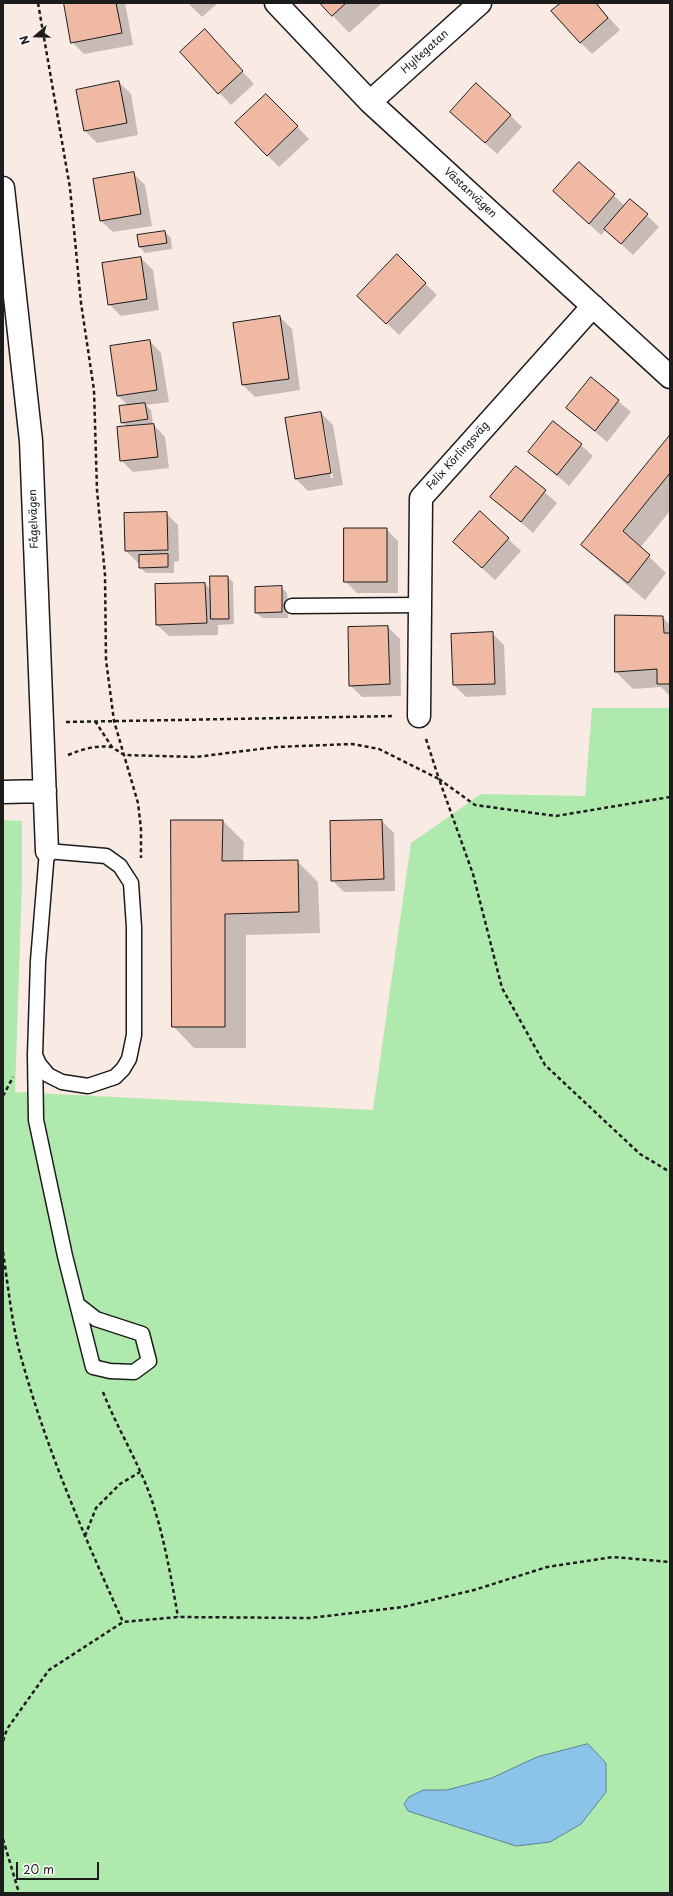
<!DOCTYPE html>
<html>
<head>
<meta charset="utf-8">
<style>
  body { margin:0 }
  #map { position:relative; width:673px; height:1896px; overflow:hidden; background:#faeae4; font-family:"Playpen Sans",sans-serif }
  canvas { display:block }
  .frame { position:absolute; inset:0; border:4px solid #1c1c1c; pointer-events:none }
  .north { position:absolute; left:16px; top:16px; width:40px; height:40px; -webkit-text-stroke:3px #fff; paint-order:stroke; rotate:250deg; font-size:11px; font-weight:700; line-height:16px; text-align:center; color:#1c1c1c }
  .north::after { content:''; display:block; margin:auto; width:14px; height:18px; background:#1c1c1c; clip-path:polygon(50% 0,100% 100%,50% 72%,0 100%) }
  .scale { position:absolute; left:16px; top:1862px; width:83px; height:18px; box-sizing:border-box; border:2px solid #1c1c1c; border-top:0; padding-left:5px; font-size:12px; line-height:14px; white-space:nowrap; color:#1c1c1c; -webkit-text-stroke:3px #fff; paint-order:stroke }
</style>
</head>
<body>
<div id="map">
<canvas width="673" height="1896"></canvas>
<div class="frame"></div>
<div class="north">N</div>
<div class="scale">20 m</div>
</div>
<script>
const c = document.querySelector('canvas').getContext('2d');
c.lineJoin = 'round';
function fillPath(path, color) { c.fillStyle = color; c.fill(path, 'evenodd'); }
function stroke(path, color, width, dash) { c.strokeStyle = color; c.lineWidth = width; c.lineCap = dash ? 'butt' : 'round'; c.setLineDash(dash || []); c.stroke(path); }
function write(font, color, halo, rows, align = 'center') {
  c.font = font + ' "Playpen Sans",sans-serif'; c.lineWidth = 3.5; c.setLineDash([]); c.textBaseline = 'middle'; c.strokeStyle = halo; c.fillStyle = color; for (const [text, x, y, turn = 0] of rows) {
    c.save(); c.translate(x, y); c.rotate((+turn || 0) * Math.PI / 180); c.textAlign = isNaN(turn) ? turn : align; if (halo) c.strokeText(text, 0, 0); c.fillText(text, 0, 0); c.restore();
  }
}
fillPath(new Path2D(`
  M592 708H670V1893H3V820L22 821V882L15 1092 373 1110 411 843 481 794 585 796Z`), '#b0e9ad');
const water = new Path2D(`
  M588 1744 606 1763V1792L581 1824 550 1842 516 1846 408 1811 404 1804 409 1797 423 1790H447L492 1778 537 1757Z`);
fillPath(water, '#8ac4e9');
stroke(water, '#5e8197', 1);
fillPath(new Path2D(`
  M65 3H125L133 45 84 54 72 42Z
  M188 3H218L202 17Z
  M321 3H382L349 33Z
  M562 3H596L620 30 592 54 580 42Z
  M216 43 254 84 231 105 181 52Z
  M119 82 131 94 138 135 97 143 85 131Z
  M278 107 309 139 279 167 267 155Z
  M451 112 510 115 522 127 497 154Z
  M579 163 625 206 631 200 659 227 633 255 606 230 601 235 566 203Z
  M133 173 145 185 152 226 113 232 101 221Z
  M165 232 171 238 172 249 145 253 140 247Z
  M397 256 437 295 399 335 359 296Z
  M141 258 153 270 159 310 121 316 109 304Z
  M280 317 292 329 300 390 255 397 243 385Z
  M150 341 161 353 169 402 146 405 151 410 153 424 165 437 169 468 133 472 121 460 127 427 122 422 129 406 118 396Z
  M591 378 631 412 607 442 567 408Z
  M321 413 333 425 343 485 308 491 296 479ZM322 425H324L333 478H331Z
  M670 437V511L640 548 666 573 645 600 599 561 582 544Z
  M581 445 593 456 569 486 530 452Z
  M516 467 557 503 533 533 492 497Z
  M166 513 178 525 179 561 174 562V573H146L140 567V562L138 563 126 551Z
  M480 513 521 551 495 580 454 542Z
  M386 529 398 541V593H357L345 581Z
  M227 577 233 582 234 624 218 625V635L169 636 157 625 156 585 205 584 211 590Z
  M281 587 287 593 288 618H262L256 612Z
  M616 616 662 617 670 625V696L661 687 633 689 616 672Z
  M388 627 400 639 401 696 362 697 350 685Z
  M492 633 504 645 506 695 466 697 454 685Z
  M223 821 244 842 243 862 297 861 318 882 320 933 246 935V1048H194L173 1026Z
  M382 821 394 833 395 891 344 892 332 880Z`), '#0003');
const building = new Path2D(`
  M64 3H116L122 33 71 43Z
  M320 3H346L332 16Z
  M561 3H596L608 18 580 43 551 11Z
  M205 29 243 71 218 94 180 52Z
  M119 81 127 123 84 131 76 90Z
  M476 83 511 115 485 143 450 112Z
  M266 94 298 126 267 156 235 123Z
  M579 162 615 194 589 224 553 191Z
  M134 172 141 214 100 221 93 179Z
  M630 199 648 214 621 244 604 229Z
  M165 231 167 243 139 247 137 235Z
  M397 254 426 283 386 324 357 296Z
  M141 257 147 299 108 305 102 263Z
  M280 316 289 379 242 385 233 323Z
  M150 340 157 390 117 396 110 346Z
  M591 377 619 400 595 431 566 408Z
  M145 403 148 419 121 423 119 406Z
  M321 412 331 473 295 479 285 418Z
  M553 421 582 444 557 475 528 452Z
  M154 424 158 457 120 461 117 427Z
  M670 435V473L623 531 650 555 628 583 581 545Z
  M516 466 546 490 521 522 490 497Z
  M480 511 509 538 482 568 453 542Z
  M167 512 168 550 125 551 124 513Z
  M344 528H387V582H344Z
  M168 554V567L139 568V555Z
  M210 576H228L229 619H211Z
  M205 583 207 623 156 625 155 584Z
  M282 586V612L255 613V587Z
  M615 615 663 616 664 633H670V684H657V669L615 672Z
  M388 626 390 684 349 686 348 627Z
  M493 632 495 684 453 685 451 634Z
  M171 820H223L222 861 298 860 299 912 225 914V1027H172Z
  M382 820 384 879 331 881 330 821Z`);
fillPath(building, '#efb9a4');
stroke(building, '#1c1c1c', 1);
const lane = new Path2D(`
  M292 606 420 605
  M35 1055 39 1064 48 1075 62 1082 88 1086 115 1077 123 1069 129 1059 134 1035V927L131 883 120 866 106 856 47 851 38 961 35 1055 36 1120 65 1256 93 1367 110 1371 134 1372 149 1361 142 1334 96 1319 78 1305`);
const street = new Path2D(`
  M276 3 370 102 670 377
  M370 102 480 3
  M3 188 31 441 47 851
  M419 716 421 498 593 306
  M3 792 45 791`);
stroke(lane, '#1c1c1c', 17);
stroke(street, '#1c1c1c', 25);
stroke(new Path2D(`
  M38 3 70 188 81 303 94 390 97 490 105 575 106 660 114 721 138 803 141 829V858
  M95 721 112 747 124 755 196 757 276 747 352 744 379 749 439 779 473 874 502 988 545 1065 640 1154 670 1172
  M66 722 395 716
  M426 739 439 779 475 805 556 816 670 797
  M68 755C83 749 96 745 112 747
  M3 1096 13 1077
  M3 1252C8 1285 12 1326 21 1357 46 1448 84 1536 123 1622
  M103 1392C117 1428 138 1461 151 1498 164 1536 171 1577 178 1617
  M85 1536 96 1508 120 1484 140 1472
  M3 1741 7 1729 49 1670 123 1622 178 1617 310 1618 403 1607 474 1590 547 1567 613 1557 670 1562
  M3 1839 19 1893`), '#1c1c1c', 2.5, [4, 3]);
stroke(lane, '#fff', 14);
stroke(street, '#fff', 22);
write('11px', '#1c1c1c', '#fff', [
  ["Hyltegatan",425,52,-42],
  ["Västanvägen",470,193,43],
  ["Felix Körlingsväg",458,456,-48],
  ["Fågelvägen",34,519,-92]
]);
</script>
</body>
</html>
